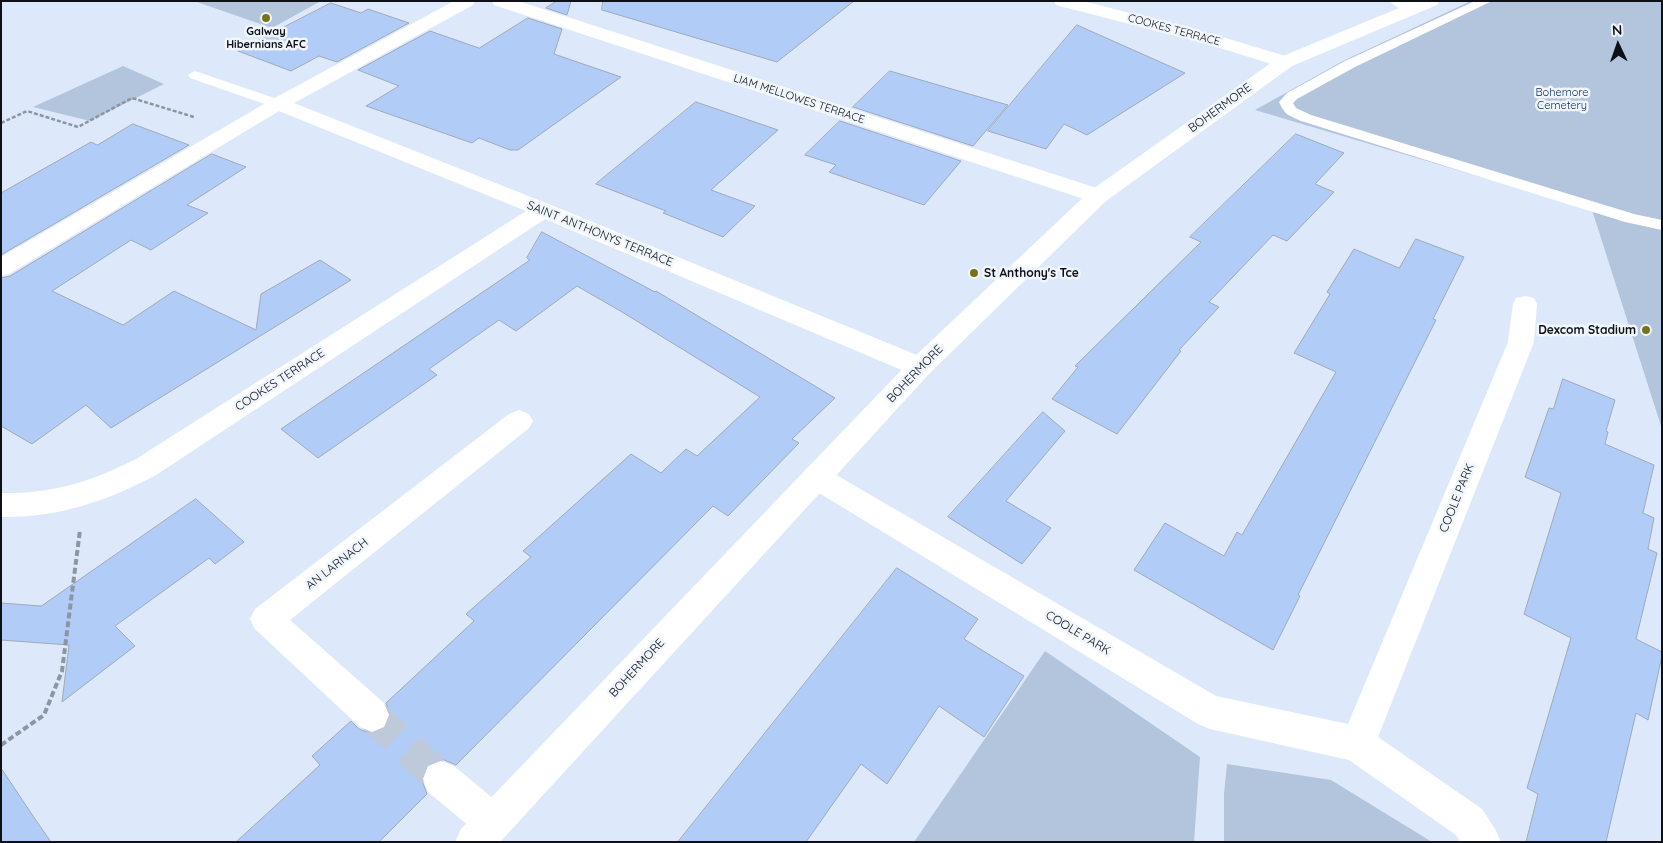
<!DOCTYPE html>
<html>
<head>
<meta charset="utf-8">
<style>
  body { margin:0 }
  #map { position:relative; width:1663px; height:843px; overflow:hidden; background:#dde9fb; font-family:Quicksand,sans-serif }
  canvas { display:block }
  .frame { position:absolute; inset:0; border:2px solid #0d1117; pointer-events:none }
  .north { position:absolute; left:1593px; top:20px; width:50px; height:50px; -webkit-text-stroke:4px #f1f6fd; paint-order:stroke; rotate:357deg; font-size:14px; font-weight:700; line-height:20px; text-align:center; color:#0d1117 }
  .north::after { content:''; display:block; margin:auto; width:18px; height:22px; background:#0d1117; clip-path:polygon(50% 0,100% 100%,50% 72%,0 100%) }
</style>
</head>
<body>
<div id="map">
<canvas width="1663" height="843"></canvas>
<div class="frame"></div>
<div class="north">N</div>
</div>
<script>
const c = document.querySelector('canvas').getContext('2d');
c.lineJoin = 'round';
function fillPath(path, color) { c.fillStyle = color; c.fill(path, 'evenodd'); }
function stroke(path, color, width, dash) { c.strokeStyle = color; c.lineWidth = width; c.lineCap = dash ? 'butt' : 'round'; c.setLineDash(dash || []); c.stroke(path); }
function write(font, color, halo, rows, align = 'center') {
  c.font = font + ' Quicksand,sans-serif'; c.lineWidth = 5; c.setLineDash([]); c.textBaseline = 'middle'; c.strokeStyle = halo; c.fillStyle = color; for (const [text, x, y, turn = 0] of rows) {
    c.save(); c.translate(x, y); c.rotate((+turn || 0) * Math.PI / 180); c.textAlign = isNaN(turn) ? turn : align; if (halo) c.strokeText(text, 0, 0); c.fillText(text, 0, 0); c.restore();
  }
}
fillPath(new Path2D(`
  M194 1H321L272 28Z
  M1471 1H1662V429L1592 210 1255 110 1343 61Z
  M123 66 164 84 90 121 33 107Z
  M1045 651 1200 757 1194 842H914Z
  M1227 764 1331 780 1432 842H1224V794Z`), '#b3c4dd');
const building = new Path2D(`
  M557 1H571L567 15 546 8Z
  M603 1H854L777 62 602 10Z
  M331 3 361 13 368 9 409 23 337 62 319 56 291 71 238 51Z
  M528 18 562 29 554 54 621 77 518 150H510L479 138 472 143 366 106 399 86 358 70 430 31 479 48Z
  M1077 25 1185 73 1087 135 1064 124 1046 149 988 131Z
  M890 71 969 94 1008 105 973 146 853 107Z
  M696 102 778 130 711 190 755 206 723 237 663 213 666 211 596 184Z
  M840 121 961 161 924 205 829 172 836 165 805 155Z
  M133 124 189 145 1 255V193L91 142 97 145Z
  M1296 134 1344 153 1315 184 1334 192 1287 241 1273 235 1209 302 1219 307 1179 350 1181 351 1117 434 1052 399 1078 367 1075 366 1201 242 1190 237Z
  M212 154 246 167 187 205 208 213 151 250 131 240 52 291 123 325 174 291 256 330 261 294 320 260 351 280 111 428 86 405 32 444 1 426V278L10 276Z
  M542 232 655 292 656 291 835 398 792 439 799 443 728 516 713 506 456 765 442 759 427 764 421 778 427 794 379 842H236L320 765 312 756 351 721 359 729 371 734 385 729 391 716 386 703 474 621 466 614 531 557 523 551 631 454 661 473 686 449 697 456 760 397 622 312 577 286 516 331 499 320 429 369 437 375 318 458 281 429 530 260 527 258Z
  M1416 239 1464 257 1433 319 1436 320 1298 595 1300 596 1273 650 1134 570 1165 523 1224 556 1237 532 1242 535 1336 372 1294 353 1330 294 1327 292 1354 249 1399 268Z
  M1563 379 1615 400 1606 431 1608 432 1605 444 1654 465 1643 513 1654 518 1648 549 1657 553 1636 639 1662 652V656L1648 720 1636 713 1606 842H1526L1538 794 1527 788 1571 638 1524 614 1561 493 1525 477 1549 408 1553 409Z
  M1043 412 1065 431 1006 501 1051 528 1022 564 948 517Z
  M196 499 244 542 215 564 209 558 115 626 135 646 62 702 69 645 1 640V603L41 606Z
  M897 568 978 619 964 639 1024 676 984 737 939 706 887 784 861 764 806 842H678Z
  M1 768 33 816 51 842H1Z`);
fillPath(building, '#b1cdf7');
stroke(building, '#9ea9b9', 1);
stroke(new Path2D(`
  M372 715 441 779`), '#bec9d9', 33, [33, 17]);
stroke(new Path2D(`
  M1 123 27 111 78 127 132 98 194 117`), '#8c95a2', 2.5, [4, 2]);
stroke(new Path2D(`
  M1 745 44 715 62 671 80 530`), '#8c95a2', 4, [6, 3]);
fillPath(new Path2D(`
  M1475 1H1492L1355 67 1297 99 1293 103 1296 108 1311 115 1634 214 1662 220V230L1625 222 1301 121C1288 115 1285 115 1279 102L1287 93 1345 61Z
  M195 71 283 101 285 104 283 107H273L190 78 188 75Z`), '#fff');
fillPath(new Path2D(`
  M454 1H475L473 5 294 103 551 205 929 360 933 367 929 374 920 377 911 374 545 219 156 475C107 501 58 518 1 517V493C53 494 90 482 136 459L526 211 279 111 9 274 1 276V257L271 100Z
  M492 1H518L1106 191 1109 196 1106 201 1098 203 1090 201 494 5Z
  M1054 1H1083L1219 36 1292 58 1294 62 1292 66 1285 68 1278 66 1207 44 1056 5Z
  M1390 1C1401 1 1416 0 1423 8L1420 12C1411 14 1396 9 1390 1Z
  M1525 296 1534 298 1537 304 1534 342 1378 737 1482 809 1495 829 1501 842H1460L1456 835 1349 760 1210 729 1198 724 806 485 802 477 806 469 816 465 826 469 1216 696 1348 724 1508 342 1513 304 1516 298Z
  M519 410 529 414 533 421 529 428 290 620 384 703 389 715 384 727 372 732 360 727 255 629 250 619 255 609 509 414Z
  M441 761 454 766 506 809 512 822 506 835 493 841 480 835 428 792 423 779 428 766Z`), '#fff');
fillPath(new Path2D(`
  M1416 1H1439L1437 5 1292 66 1106 201 929 374 500 842H455L461 829 911 360 1090 191 1278 58Z`), '#fff');
for (const [x, y, r, color] of [
  [266,18,5,"#757318"],
  [974,273,5,"#757318"],
  [1646,330,5,"#757318"]
]) { const dot = new Path2D(); dot.arc(x, y, r, 0, 2 * Math.PI); c.fillStyle = color; c.fill(dot); stroke(dot, '#f1f6fd', 2); }
write('11px', '#0d1117', '#f1f6fd', [
  ["COOKES TERRACE",1174,30,15],
  ["LIAM MELLOWES TERRACE",799,99,18]
]);
write('bold 11px', '#0d1117', '#f1f6fd', [
  ["Galway",266,32],
  ["Hibernians AFC",266,45]
]);
write('11px', '#0f3162', '#f1f6fd', [
  ["Bohemore",1562,93],
  ["Cemetery",1562,106]
]);
write('12px', '#0d1117', '#f1f6fd', [
  ["BOHERMORE",1220,108,-36],
  ["SAINT ANTHONYS TERRACE",600,234,22],
  ["BOHERMORE",915,374,-46],
  ["COOKES TERRACE",280,380,-33],
  ["COOLE PARK",1457,498,-68],
  ["AN LARNACH",337,564,-38],
  ["COOLE PARK",1078,633,31],
  ["BOHERMORE",637,668,-47]
]);
write('bold 12px', '#0d1117', '#f1f6fd', [
  ["St Anthony's Tce",984,273],
  ["Dexcom Stadium",1636,330,"right"]
], 'left');
</script>
</body>
</html>
